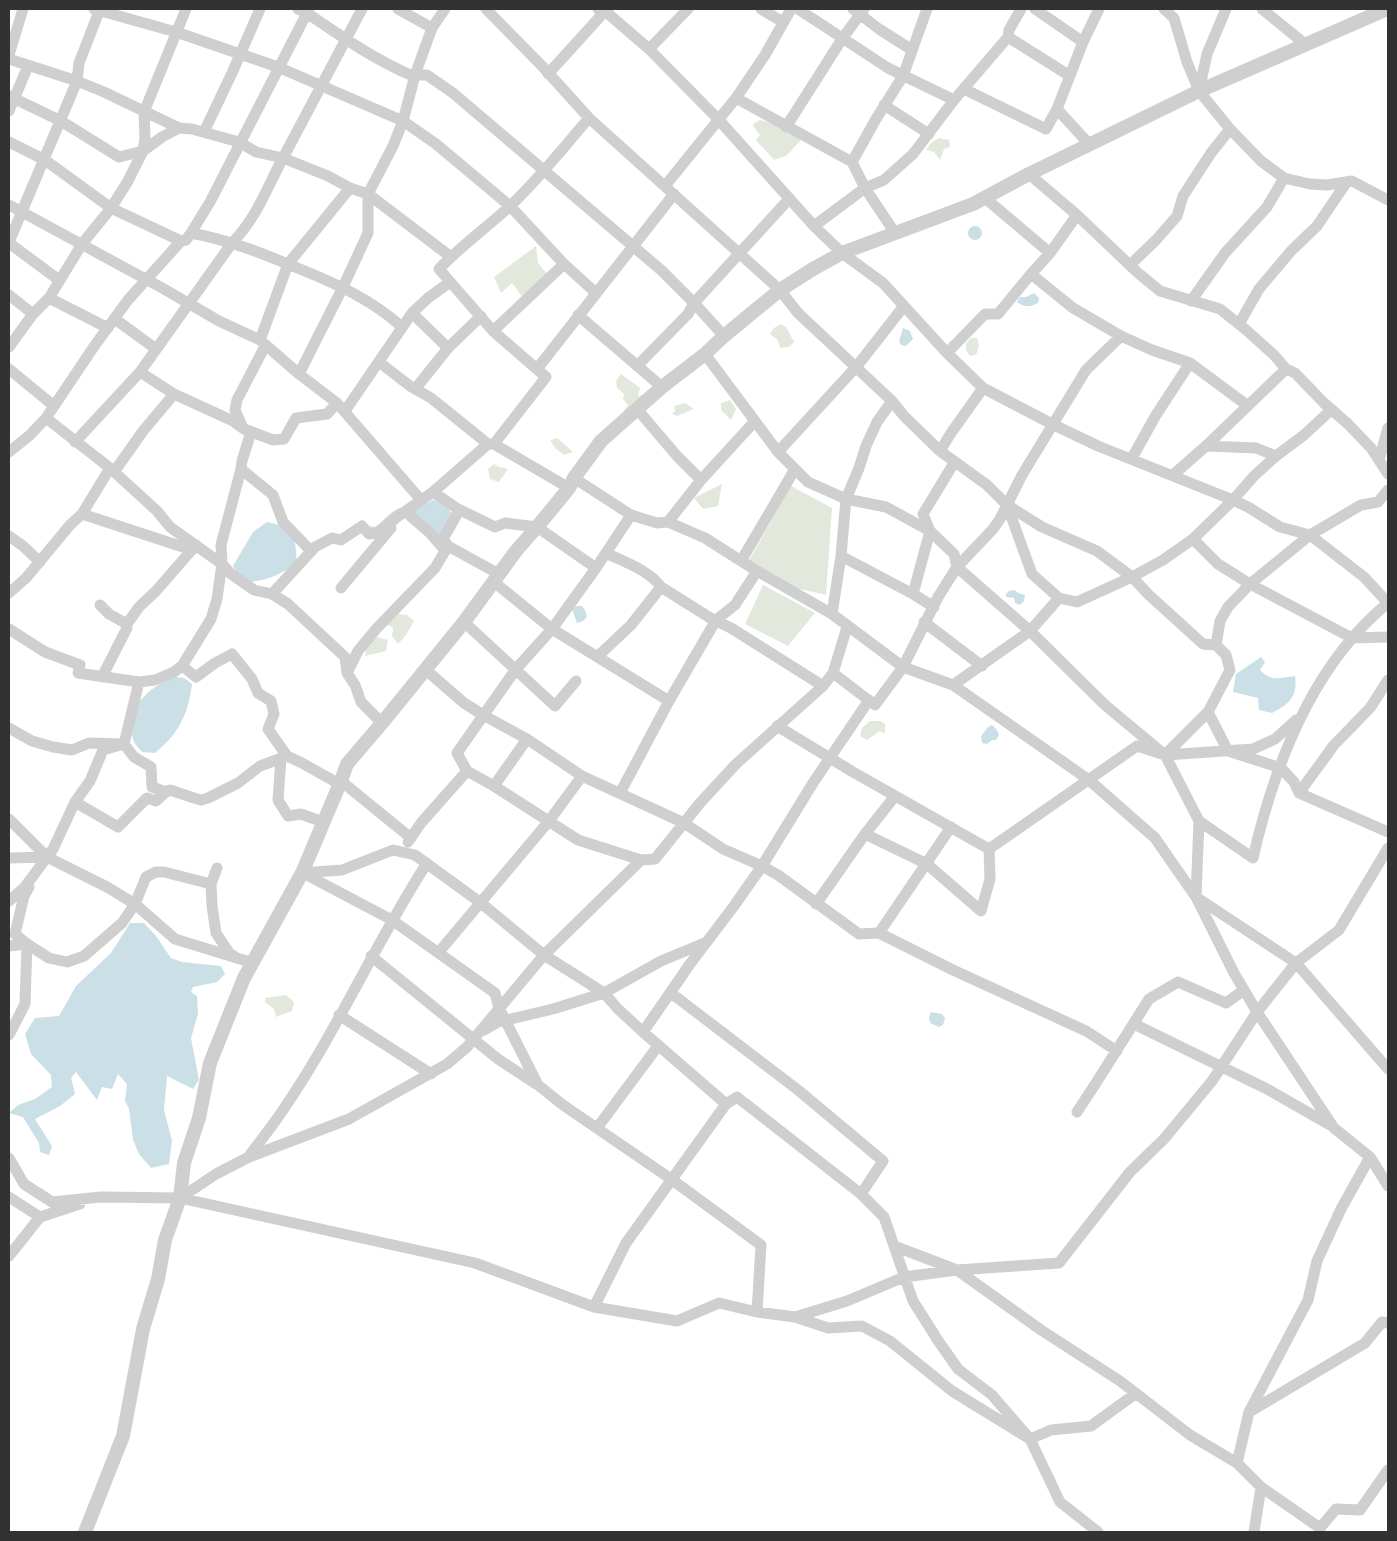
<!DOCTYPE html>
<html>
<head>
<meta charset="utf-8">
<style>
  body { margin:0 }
  #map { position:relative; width:1397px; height:1541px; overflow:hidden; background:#fff; font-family:"Alegreya Sans",sans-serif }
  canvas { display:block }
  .frame { position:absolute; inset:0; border:10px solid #323232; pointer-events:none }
</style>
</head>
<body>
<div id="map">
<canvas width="1397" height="1541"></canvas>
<div class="frame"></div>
</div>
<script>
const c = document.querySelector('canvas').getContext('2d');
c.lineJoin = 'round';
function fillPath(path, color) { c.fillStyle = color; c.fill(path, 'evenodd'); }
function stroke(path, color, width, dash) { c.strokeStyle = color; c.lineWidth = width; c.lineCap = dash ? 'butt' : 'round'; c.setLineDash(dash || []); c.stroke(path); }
fillPath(new Path2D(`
  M760 120 773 123 803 138 786 156 774 160 756 140 760 135 753 126 754 123Z
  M939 138 949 140 950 147 944 149 940 160 934 152 926 150 931 143Z
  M536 246 538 263 548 275 523 298 512 283 501 293 494 277Z
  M781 324 786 327 794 342 789 347 780 348 778 340 770 334 774 328Z
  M971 338H977L979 346 976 355 970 356 966 350V344Z
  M621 374 640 388 638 397 641 395 645 398 621 415 628 405 623 399 624 394 617 388 616 381Z
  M730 400 736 409 731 420 721 410V403Z
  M685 403 694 409 677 416 672 414 675 411 674 406Z
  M557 438 573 452 564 455 556 449 550 440Z
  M494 464 499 467 508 469 499 482 490 479 488 469Z
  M722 484 718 506 703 509 694 498Z
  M791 486 832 508 826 595 791 587 748 562Z
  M763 585 815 613 788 646 745 624Z
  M398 614 407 615 414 621 406 635 398 644 392 636 393 628 386 624Z
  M377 637 388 640 386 651 365 656 367 645Z
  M870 721H880L885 724V733H883L880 731 867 740 860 736 862 728Z
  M286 995 294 1002 292 1011 276 1017 274 1009 265 1002V998Z`), '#e3e8dc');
fillPath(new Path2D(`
  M968 233a7 7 0 1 1 14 0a7 7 0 1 1-14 0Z
  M1034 293 1039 298 1038 303C1030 307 1025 308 1017 302L1020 297H1026Z
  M903 328 910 331 913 339 906 346 901 345 899 341Z
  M433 500 445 502 451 513 450 524 444 545C433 529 427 522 410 513L381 536 369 526 375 527C381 523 387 515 394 511 405 504 420 508 433 500Z
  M267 522C295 528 295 535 297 562 283 574 268 580 250 582L236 572 233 566 253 532Z
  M1015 590 1018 593 1025 595 1024 601 1020 605 1015 603 1014 598 1006 597V594L1009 591Z
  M576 606H582L585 610 587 617 583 621 577 623 572 609Z
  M1261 657 1265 662 1260 670C1271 682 1280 678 1295 676 1298 697 1289 704 1272 713L1259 710 1258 698 1233 692 1236 674Z
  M175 677 184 678 192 684C188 715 179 733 155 753L142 752C139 748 134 744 133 739 132 736 132 731 132 727 131 702 153 685 175 677Z
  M992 725 997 730 999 735 996 740H992L987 744 982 743 981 736 988 727Z
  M130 923H144L156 936 171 958 182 962 221 966 225 974 217 982 193 987 191 992 197 996 198 1014 191 1038 199 1080 193 1089 167 1076 164 1110 172 1141 169 1164 151 1168 139 1154 133 1140 129 1109 125 1101 127 1084 118 1074 112 1089 102 1087 97 1100 76 1072 71 1078 75 1094 60 1106 35 1119 52 1146 49 1155 40 1152 39 1143 23 1117 9 1113 18 1105 35 1099 52 1087 51 1075 31 1054 25 1034 35 1018 59 1016 76 986 111 953Z
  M931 1012 942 1014 945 1018 943 1025 939 1027 930 1023 929 1017Z`), '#cbdfe6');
stroke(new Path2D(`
  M94 9 176 32 278 67 403 121 436 144 510 206 564 264 596 293
  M298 9 307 13C342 37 375 60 415 77
  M398 9 432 28
  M486 9 542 66 589 118 780 290 798 313 892 401 904 416 940 451 987 485 1007 505 1042 527 1097 551 1132 577 1149 595 1203 644 1216 645
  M598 9 605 11 649 49 718 119 814 226 842 253 883 283 947 353 983 388 1054 425 1098 446 1233 500 1248 507 1280 527 1310 535 1364 577 1388 603
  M761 9 783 22
  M798 9 888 68 954 100
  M853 9 879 29 912 50
  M1035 9 1083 42
  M1164 9 1174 18 1187 62 1199 91 1230 129 1261 161 1284 178 1310 184 1327 185 1352 181 1388 200
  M1262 9 1305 44
  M1008 37 1070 76
  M649 49 688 9
  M9 55 23 9
  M9 59 77 81 104 92 179 128
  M548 74 607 9
  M415 75H427L453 93 661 270 694 303 724 336
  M964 89 1046 129 1057 109 1083 42 1099 9
  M1199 91 1207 54 1226 9
  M9 96 61 121 119 157 143 151 162 137 179 128 192 129 239 142 256 152 283 158 328 176 350 188 368 194 451 257
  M736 98 852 162 865 188 895 233
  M884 105 929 134
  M1057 109 1089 144
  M9 111 28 66
  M786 127 842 39 864 9
  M204 132 232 73 260 9
  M9 142 45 160 111 208 181 241
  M852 162 876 119 903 76 927 9
  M1029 174 1077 215 1137 272 1160 291 1220 309 1245 329 1274 355 1286 369 1295 373 1324 403 1348 424 1371 448 1388 474
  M665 186 736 98 765 55 791 9
  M985 198 1050 253
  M9 205 164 289 219 321 260 340 299 374 337 403 421 500
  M814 226 865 188 884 180 913 154 954 100 1008 37 1009 30 1021 9
  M191 233C229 240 264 254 300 269 337 284 372 300 402 327
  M9 242 77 81 79 63 100 9
  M9 243 59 280
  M1130 265 1156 240 1177 216 1183 196 1211 153 1230 129
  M1031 274 1073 308 1121 336 1152 350 1190 363 1248 406
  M9 295 33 314
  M49 298 108 328
  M1191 301 1225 253 1267 207 1284 178
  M412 313 448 348
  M578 315 662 387
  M115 319 156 349
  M1239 324 1259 289 1291 251 1317 226 1346 183
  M493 331 564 264
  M260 340 288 264 350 188
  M9 347 33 314 49 298 82 244 111 208 128 181 143 151 145 139 144 112 186 9
  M947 353 985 314H998L1031 274 1050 253 1077 215
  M705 354 778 452 808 482 846 499 886 507 930 531 954 554 957 567 1030 631 1105 705 1165 755 1199 821 1196 897 1234 973 1257 1012 1334 1128 1370 1157 1388 1186
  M379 362 410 386 431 398 488 444H494L569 488
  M637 366 688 314 694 303 789 199
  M9 369 54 406
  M537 369 674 194
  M140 372 174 394
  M299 374 343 287 368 233V194L393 146 403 121 415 75 432 28 445 9
  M416 388 448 348 481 316
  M637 409 677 456 701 480
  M345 411 412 313 428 298 450 282
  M46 418 110 468 157 511 170 527 222 564 231 574 254 590 272 594 288 604 345 657 347 673 355 685 361 702 382 723
  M243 428 235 410 237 400 265 346
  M75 442 140 372 232 243C258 216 266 189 283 158 310 108 336 58 362 9
  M494 444 546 377 493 331 439 269C461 246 486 228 509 207 538 180 563 148 589 118
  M1206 446 1256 448 1276 456 1304 435 1331 410
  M940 451 951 433 983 388
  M9 452 30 435 46 418 95 345 128 300 181 241 186 240 191 233 210 202 309 9
  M778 452 857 366 904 306
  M1132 458 1156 415 1190 363
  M1379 460 1388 428
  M241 469 273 495 283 522 311 551
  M114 472 143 431 174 394 233 421 244 429 273 440 284 439 296 418 327 414 337 403
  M1173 475 1206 446 1286 369
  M574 478 631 515 657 523 668 522 705 538 757 571 832 614 903 667 953 685 1089 780 1155 838 1196 897 1296 963 1388 1069
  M433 492 458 509 495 527 505 523 537 527 596 568
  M82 514 192 550
  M400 515 433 492 488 444
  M631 515 596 568 552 629 516 669 457 753 467 771 494 786 578 840 641 860
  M668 522 701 480 755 421
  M9 536 23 546 40 562
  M1193 539 1218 564 1250 584 1352 638 1388 637
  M841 556 913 594 934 607
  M741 561 795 469
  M494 582 552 629 669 701
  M661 587 712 619 731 628 823 686
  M341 588 391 528
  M9 593 26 578 70 525 82 514 110 468
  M272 594 315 547 332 538 341 540 362 526 369 534 378 533 402 513H407L429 532 442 547 448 546 499 574
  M913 594 930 531 923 514 954 463
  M1059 598 1077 602 1132 577 1163 560 1193 539 1233 500 1254 476 1276 456
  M100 605 109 614 127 624
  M832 614 841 556 846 499 859 468 866 446 877 422 892 401
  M464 622 555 706 576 681
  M924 622 982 666
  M9 629 45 652 80 665 78 673 139 682
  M597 657 631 625 661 587C649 570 624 562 606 553
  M182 666 196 677 215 663 232 654 252 679 258 693 271 701 274 714 268 729 287 756 302 763 334 781H341L411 838
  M426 670 464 703 483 715 527 739 582 776 684 823 723 849 762 866 778 875 859 934 879 933 953 970 1086 1031 1117 1051
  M347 673 358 651 377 628 435 568 448 546 443 539 456 516 458 509
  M833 673 875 705 903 667 938 597 957 567 993 529 1000 519 1022 475 1086 370 1121 336
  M102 677 127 628V624L139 607 156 591 196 545
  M953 685 1030 631 1059 598 1032 574 1007 505
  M1208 712 1228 751 1281 768 1294 782 1299 793 1388 832
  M777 726 853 772 989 849
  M9 728 32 741 53 747 72 750 89 743 124 744 134 757 151 767 152 787 166 792
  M1165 755 1253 749 1275 739 1296 720
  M281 758 278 800 288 816 301 814 323 822
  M494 786 527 739
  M620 793 669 701 716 620 735 605 757 571
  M1299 793 1334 745 1370 708 1388 680
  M75 802 118 827 147 798 156 801 166 792 170 790 194 798 201 800 208 798 238 783 260 766 287 756
  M9 819 47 857 107 887 135 904 175 939 253 963
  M1199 821 1253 858C1274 766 1313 664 1388 603
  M865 834 927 864 981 911 990 879 989 849
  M408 842 421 823 467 771
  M989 849 1137 746 1165 755 1208 712 1230 670 1226 655 1216 645 1220 621 1228 607 1250 584 1310 535 1361 505 1378 502 1388 490
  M9 858 47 857
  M217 868 211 884 212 906 216 933 230 954 234 956
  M302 873 342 870 393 850 415 855 481 903 544 955 604 993 618 1009 643 1032 726 1104 737 1097 861 1194 884 1217 913 1301 939 1342 958 1369 992 1395 1030 1439 1060 1502 1098 1532
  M303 873 392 920 495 993 499 1008 538 1085 563 1105 671 1179 761 1245 757 1312
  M9 901 24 888 53 849 75 802 90 781 103 750 124 744 139 682 155 680 174 672 182 666 211 619 217 599 222 564 221 545 241 469 242 461 251 432
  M816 904 865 834 895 796
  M879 933 951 827
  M9 946 27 944 49 958 67 962 84 956 122 923 135 904 146 877 156 872H164L211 884
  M439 952 549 821 582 776
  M371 956 498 1059 536 1084
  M671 993 798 1090 883 1161 861 1194
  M339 1015 431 1074
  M1134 1024 1267 1089 1330 1125
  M484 1030 498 1022 553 1009 604 993 661 961 707 942
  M643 1032 690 964 734 906 762 866 813 783 869 700
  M9 1035 25 1004 27 944 15 934 24 896 29 887
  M1077 1112 1096 1083 1149 999 1178 982 1226 1003 1244 990
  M597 1128 658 1046
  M249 1156C261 1140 274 1124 285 1107 338 1029 376 942 427 863
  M1370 1157 1341 1209 1317 1261 1308 1300 1249 1412 1237 1463 1261 1487 1320 1528 1336 1509 1360 1510 1388 1470
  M9 1158 24 1184 52 1202 101 1197 180 1198 475 1263 594 1307 677 1321 719 1303 757 1312 795 1317 828 1328 862 1326 890 1341 952 1391 1030 1439 1051 1430 1091 1426 1135 1394
  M9 1197 40 1217 80 1204
  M180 1198 216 1174 249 1157 349 1119 447 1064 467 1047 544 955 641 860 655 859 700 803 736 764 823 686 833 673 847 627
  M894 1246 957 1270 1059 1263 1130 1172 1164 1139 1212 1081 1257 1012 1296 963 1339 930 1388 848
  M9 1256 40 1217
  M594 1307 626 1243 726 1104
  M795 1317 847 1301 904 1277 957 1270 1041 1330 1120 1381 1190 1435 1237 1463
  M1251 1411 1365 1343 1382 1322 1388 1323
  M1254 1532 1261 1487`), '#cfcfcf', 11);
stroke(new Path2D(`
  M85 1532 123 1436 143 1329 158 1279 165 1240 180 1198 184 1163 199 1118 210 1063 244 978 302 873 341 781 347 764 382 723 464 622 516 551 537 527 569 488 574 478 601 441 662 387 705 354 724 336 753 312 780 290 813 269 842 253 973 204 1029 174 1199 91 1387 9`), '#cfcfcf', 14);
</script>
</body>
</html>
